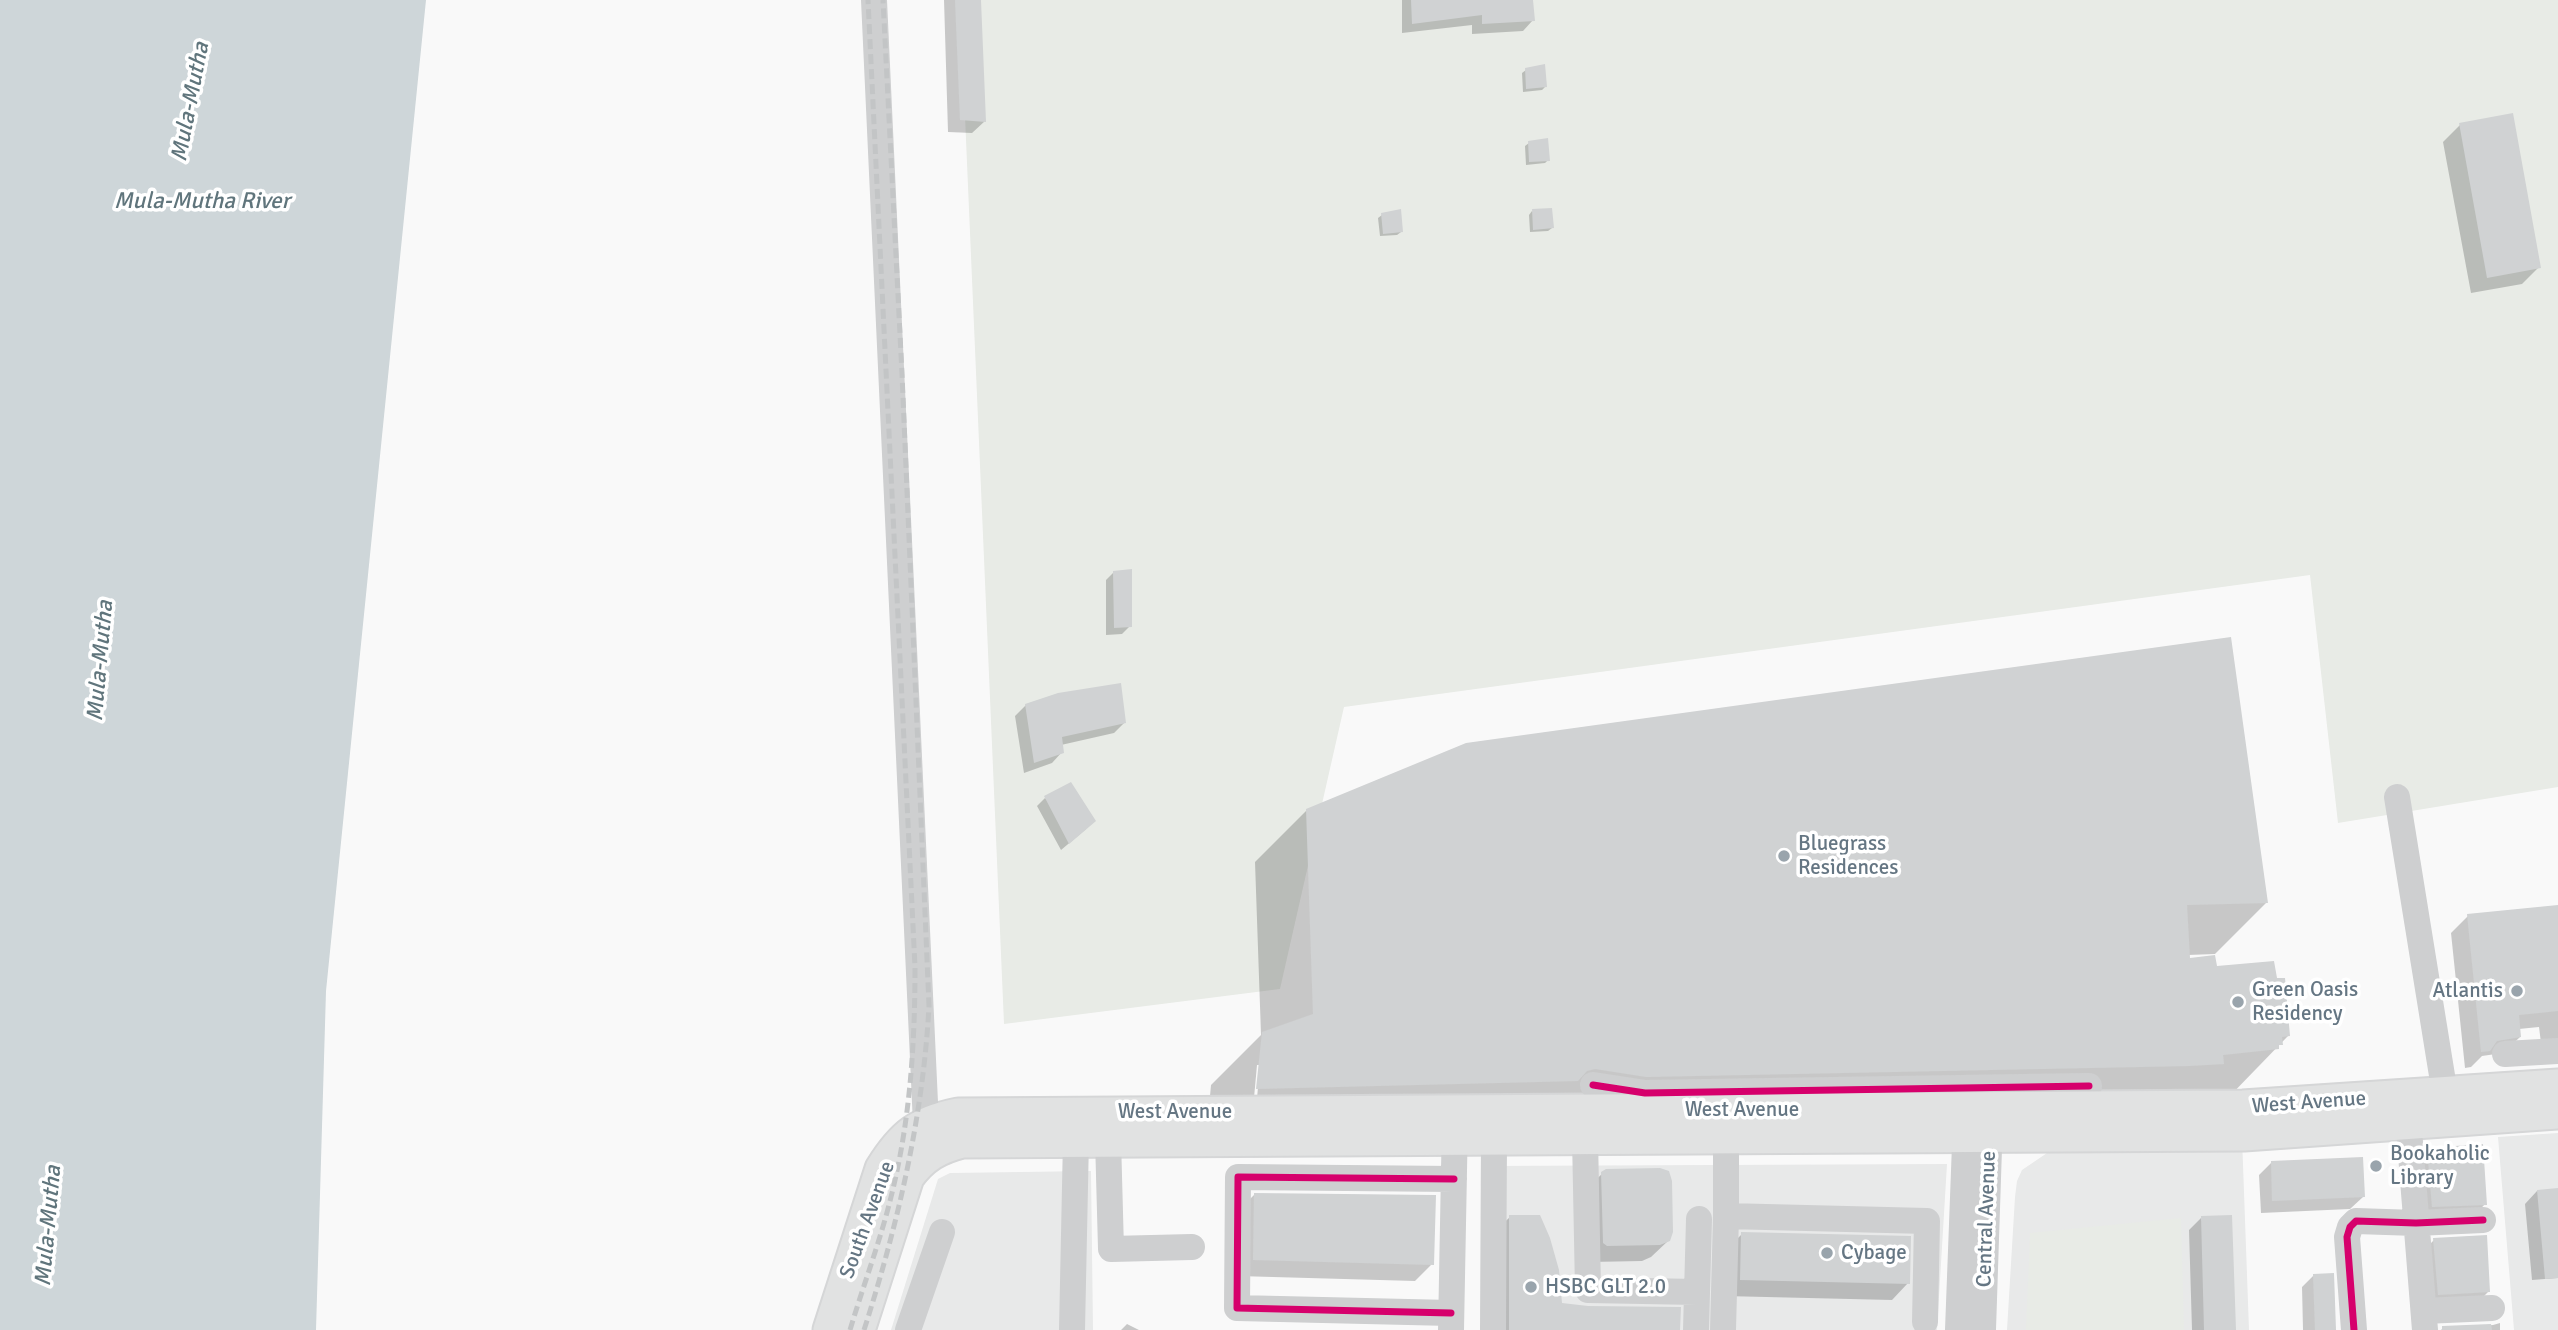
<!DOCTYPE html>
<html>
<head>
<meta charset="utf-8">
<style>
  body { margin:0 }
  canvas { display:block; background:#f9f9f9 }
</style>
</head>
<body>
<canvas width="2558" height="1330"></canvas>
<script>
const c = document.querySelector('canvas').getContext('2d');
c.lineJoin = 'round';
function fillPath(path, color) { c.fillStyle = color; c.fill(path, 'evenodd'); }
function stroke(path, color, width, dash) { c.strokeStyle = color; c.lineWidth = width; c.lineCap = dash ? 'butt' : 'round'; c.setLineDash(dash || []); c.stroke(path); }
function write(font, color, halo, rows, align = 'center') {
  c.font = font + ' Signika,sans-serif'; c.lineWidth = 7; c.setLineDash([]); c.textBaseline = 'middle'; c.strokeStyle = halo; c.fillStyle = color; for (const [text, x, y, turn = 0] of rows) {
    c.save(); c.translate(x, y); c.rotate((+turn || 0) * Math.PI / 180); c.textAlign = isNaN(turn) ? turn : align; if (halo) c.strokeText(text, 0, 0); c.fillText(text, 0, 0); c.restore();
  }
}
fillPath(new Path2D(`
  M2558 1133V1330H2514L2498 1137Z
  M2242 1137 2249 1330H2007L2015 1197 2017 1181 2022 1170 2050 1151Z
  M1947 1164 1937 1330H1481V1166Z
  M1091 1171 1093 1330H891L938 1179 950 1173Z`), '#e8e9e9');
fillPath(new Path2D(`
  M960 0H2558V787L2338 823 2310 575 1344 707 1280 989 1004 1024Z
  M2181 1218 2184 1330H2026L2030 1233Z`), '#e8ebe6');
fillPath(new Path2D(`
  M0 0H426L326 991 316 1330H0Z`), '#ced6d9');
fillPath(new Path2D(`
  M944 0H979L985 121 972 133 948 132Z
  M1402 0H1532L1533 20 1523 31 1472 34V25L1402 33Z
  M1526 70 1545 87 1542 90 1523 92 1522 73Z
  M2460 125 2539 267 2522 284 2471 293 2443 142Z
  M1529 143 1548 160 1545 163 1526 165 1525 146Z
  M1532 211 1552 228 1548 231 1530 232 1529 215Z
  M1382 215 1401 232 1397 235 1380 236 1378 218Z
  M1114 572 1130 626 1122 634 1106 635V580Z
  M1026 705 1125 722 1114 733 1061 745 1062 752 1052 763 1024 773 1015 716Z
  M1045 798 1086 829 1061 850 1037 806Z
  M1307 810 2266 903 2215 954 2188 955V960L2215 968 2288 1036 2226 1100 1206 1140 1211 1085 1261 1035 1255 862ZM1257 1065H1260L1257 1098H1254Z
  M2558 907V1042L2541 1043 2539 1027 2519 1029 2520 1037 2503 1053 2482 1056 2471 1067 2465 1068 2451 933 2468 916Z
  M2428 1149 2485 1204 2473 1217 2420 1218 2416 1162Z
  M2271 1163 2363 1197 2350 1209 2261 1213 2259 1175Z
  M1603 1173 1669 1240 1651 1257 1642 1261 1590 1262 1585 1190Z
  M2558 1189V1278L2532 1280 2525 1204 2537 1191Z
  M1254 1195 1432 1264 1415 1281 1237 1276 1238 1211Z
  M1510 1217 1561 1305 1680 1330H1493V1233Z
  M2201 1218 2234 1330H2192L2189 1230Z
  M1742 1234 1908 1283 1892 1300 1724 1296 1725 1251Z
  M2434 1240 2488 1292 2476 1304 2426 1306 2422 1252Z
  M2314 1275 2334 1330H2303L2302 1287Z
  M2500 1323V1330H2441L2443 1328 2493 1325Z
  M1127 1324 1139 1330H1121Z`), '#0003');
fillPath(new Path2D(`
  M955 0H981L986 122 960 120Z
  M1411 0H1533L1535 21 1482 24V15L1412 24Z
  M1545 64 1547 87 1526 89 1525 68Z
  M2513 113 2541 268 2487 278 2459 123Z
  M1548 138 1550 161 1529 162 1528 141Z
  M1552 208 1554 228 1533 230 1532 209Z
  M1401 209 1403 232 1383 234 1381 213Z
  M1132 569V627L1114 628 1113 571Z
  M2231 637 2268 903 2187 905 2190 958 2215 955 2217 966 2274 961 2277 978H2285L2290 1036 2282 1037 2283 1045H2279V1049L2223 1055 2224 1064 2189 1066 1646 1077 1595 1069 1587 1071 1578 1081 1256 1089 1262 1032 1313 1014 1306 809 1466 743Z
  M1121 683 1126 723 1062 737 1064 753 1034 763 1025 704 1058 693Z
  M1071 782 1096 821 1069 844 1044 796Z
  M2558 905V1011L2519 1015 2521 1037 2497 1041 2490 1051 2481 1052 2467 914Z
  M2483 1144 2487 1205 2432 1207 2427 1148Z
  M2363 1157 2365 1197 2272 1201 2271 1161Z
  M1660 1168 1669 1171 1672 1181 1673 1232 1670 1241 1660 1245 1607 1246 1603 1243 1601 1172 1606 1169Z
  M2558 1188V1278L2545 1279 2537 1190Z
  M1254 1193 1436 1195 1434 1265 1253 1260Z
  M1509 1215H1540L1550 1238 1559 1270 1562 1303 1588 1306 1681 1307 1680 1330H1509Z
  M2232 1215 2236 1330H2204L2201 1216Z
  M1741 1232 1911 1236 1910 1284 1740 1280Z
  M2487 1235 2490 1292 2438 1295 2433 1238Z
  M2334 1273 2336 1330H2315L2313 1274Z
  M2491 1324 2492 1330H2442V1326Z`), '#d0d2d3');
const major = new Path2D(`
  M830 1330 882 1169C903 1135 919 1123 958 1115L2243 1107 2558 1086
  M858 1330 907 1177C922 1156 938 1147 962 1141L2244 1134 2558 1112`);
stroke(major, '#d5d6d7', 37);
stroke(new Path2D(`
  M874 0 926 1124
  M2397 797 2445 1094
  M2505 1054 2558 1051
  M1593 1085 1645 1093 2089 1086
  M2407 1105 2425 1330
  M1585 1137 1588 1290 1697 1292
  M1108 1139 1111 1249 1192 1247
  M1726 1216 1927 1221 1925 1322
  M2424 1311 2492 1308
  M1451 1313 1237 1308 1238 1177 1454 1179
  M908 1330 942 1232
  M1072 1330 1076 1139
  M1451 1330 1455 1118
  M1493 1330 1494 1138
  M1696 1330 1699 1219
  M1723 1330 1726 1216V1136
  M1958 1330 1966 1118
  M1983 1330 1990 1118
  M2354 1330 2347 1237 2350 1227 2356 1221 2416 1223 2483 1220`), '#cecfd0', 26);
stroke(major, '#e1e2e2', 33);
stroke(new Path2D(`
  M850 1330C863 1286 880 1242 891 1197 910 1122 915 1044 915 967L868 0
  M864 1330C898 1224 923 1117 929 1006L902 374 883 0`), '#c3c5c6', 5, [10, 5]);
stroke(new Path2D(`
  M1593 1085 1645 1093 2089 1086
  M1451 1313 1237 1308 1238 1177 1454 1179
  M2354 1330 2347 1237 2350 1227 2356 1221 2416 1223 2483 1220`), '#d6006c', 7);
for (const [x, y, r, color] of [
  [1784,856,7,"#99a4ac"],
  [2517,991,7,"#99a4ac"],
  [2238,1002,7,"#99a4ac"],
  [2376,1166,7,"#99a4ac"],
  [1827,1253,7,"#99a4ac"],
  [1531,1287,7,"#99a4ac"]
]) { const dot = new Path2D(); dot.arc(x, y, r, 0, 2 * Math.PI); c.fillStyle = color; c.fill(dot); stroke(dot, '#fff', 2.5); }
write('21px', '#657683', '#fff', [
  ["Bluegrass",1798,844],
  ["Residences",1798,868],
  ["Green Oasis",2252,990],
  ["Residency",2252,1014],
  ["Atlantis",2503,991,"right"],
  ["Bookaholic",2390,1154],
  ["Library",2390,1178],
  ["Cybage",1841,1253],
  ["HSBC GLT 2.0",1545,1287]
], 'left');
write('21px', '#657683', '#fff', [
  ["West Avenue",2309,1103,-4],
  ["West Avenue",1742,1110],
  ["West Avenue",1175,1112],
  ["Central Avenue",1987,1219,-88],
  ["South Avenue",868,1220,-70]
]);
write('italic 23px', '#60757c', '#fff', [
  ["Mula-Mutha",191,102,-79],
  ["Mula-Mutha River",202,202],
  ["Mula-Mutha",101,661,-85],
  ["Mula-Mutha",49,1226,-85]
]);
</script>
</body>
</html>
